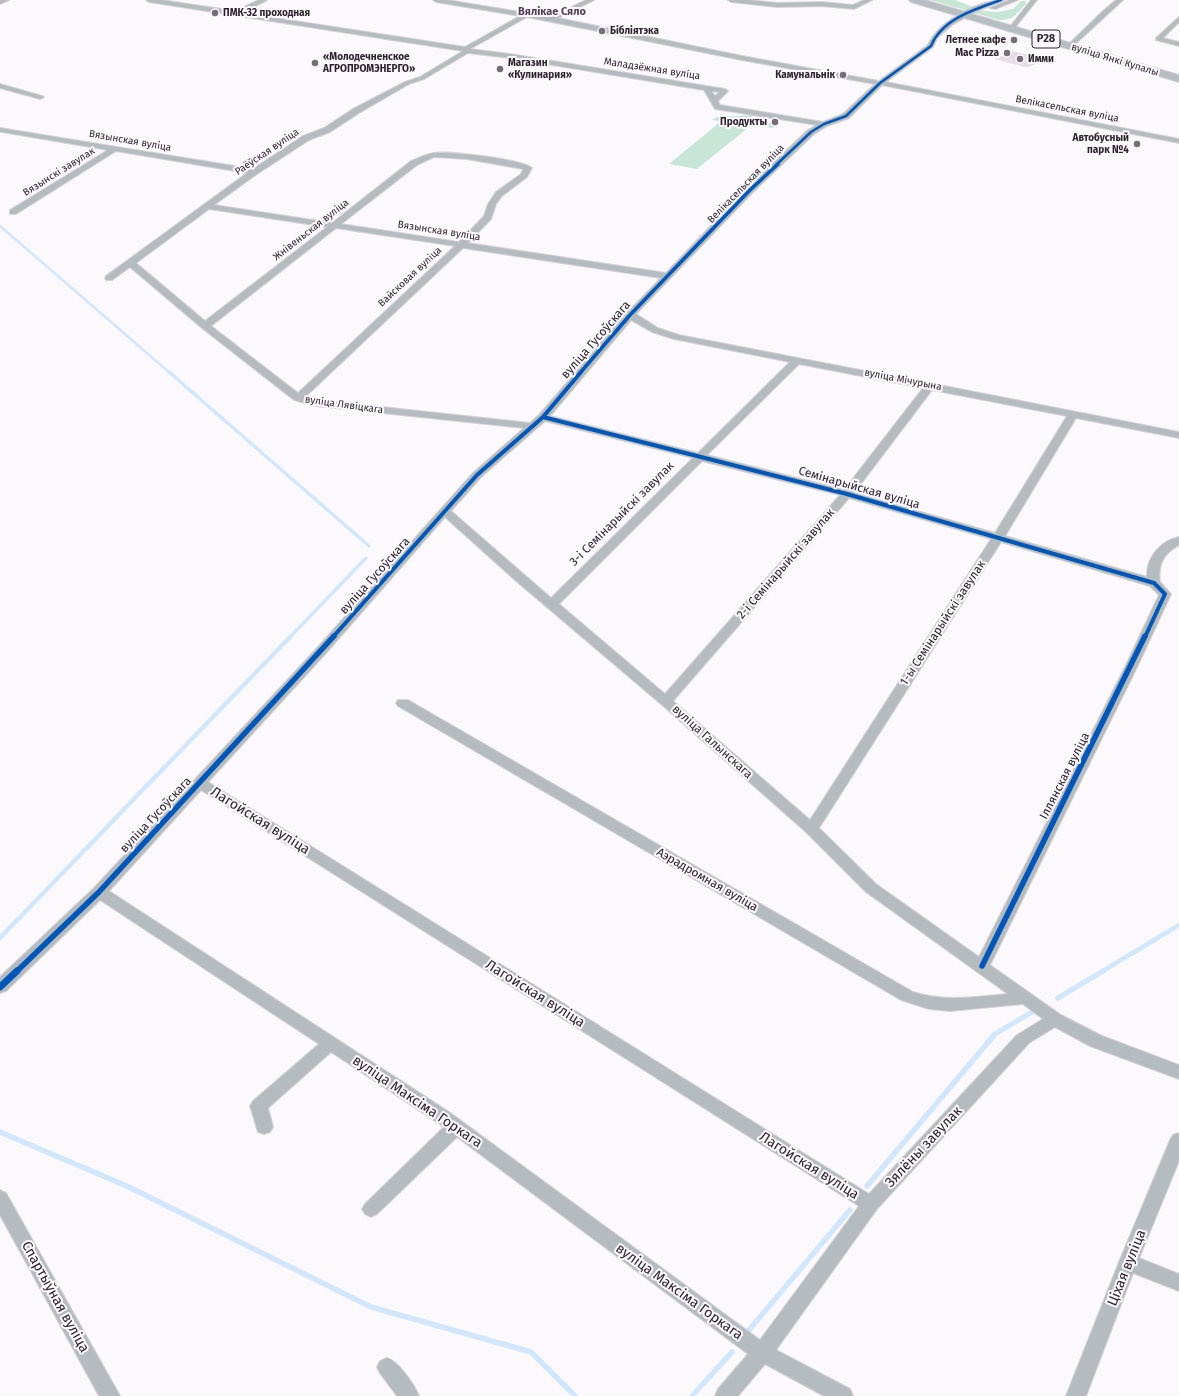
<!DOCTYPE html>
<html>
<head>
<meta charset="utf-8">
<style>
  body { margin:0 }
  canvas { display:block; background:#fcf9fd }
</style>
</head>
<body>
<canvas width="1179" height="1396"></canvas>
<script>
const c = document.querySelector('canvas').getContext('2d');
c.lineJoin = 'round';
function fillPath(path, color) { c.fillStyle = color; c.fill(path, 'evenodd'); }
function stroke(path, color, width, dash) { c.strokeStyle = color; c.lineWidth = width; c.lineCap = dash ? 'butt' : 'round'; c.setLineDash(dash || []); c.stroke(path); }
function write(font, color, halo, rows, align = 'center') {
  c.font = font + ' "Fira Sans",sans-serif'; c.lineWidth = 4; c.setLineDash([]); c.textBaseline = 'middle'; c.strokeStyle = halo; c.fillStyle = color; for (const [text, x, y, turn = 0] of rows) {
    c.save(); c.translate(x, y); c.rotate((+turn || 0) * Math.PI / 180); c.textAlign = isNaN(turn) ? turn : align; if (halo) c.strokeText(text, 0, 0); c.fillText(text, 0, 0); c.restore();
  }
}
fillPath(new Path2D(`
  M930 0H955L983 11 998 12 1013 9 1021 1H1026V4C1016 14 1015 20 999 20Z
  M751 115 754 119 777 125 764 126 778 125 773 128 712 120 717 117Z
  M719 123 749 127 697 169 669 164Z`), '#c8e6d8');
stroke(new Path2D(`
  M0 226 170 373`), '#d2e7fb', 2.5);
stroke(new Path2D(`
  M169 372 369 546
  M290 637 366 558`), '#d2e7fb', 3.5);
stroke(new Path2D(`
  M0 938 291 636
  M1101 972 1179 925`), '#d2e7fb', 4.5);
stroke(new Path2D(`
  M1058 998 1103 971
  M0 1132 129 1187 371 1307 531 1352 575 1396
  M867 1186 995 1034 1032 1012
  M749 1330 850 1210
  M692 1396 732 1352`), '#d2e7fb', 5.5);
const building = new Path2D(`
  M1014 52 1027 55 1045 60 1027 67 996 59Z`);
fillPath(building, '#e5dee5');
stroke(building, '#e5dee4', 1);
const street = new Path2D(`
  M0 0H9L0 4Z
  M146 0H161L235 11 259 0H267L242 13 465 47 520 16 436 2 433 0H447L551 17 586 0H594L558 18 742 56 879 81 928 45C938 21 979 0 1004 0L973 13 952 25 937 38 933 47 886 82 1179 139V143L882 85 849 118 827 126 814 134 752 193 636 314 658 328 679 335 927 383 930 382 934 384 1179 432V438L1076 418 1005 536 1147 577C1146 558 1160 541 1179 537V545C1163 554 1158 564 1160 582L1171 594 1138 665 990 965 1061 1015 1102 1036 1179 1065V1079L1090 1046 1055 1027 1029 1043 877 1209 776 1350 850 1389 853 1396H824L765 1364 738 1396H715L718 1389 748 1354 457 1137 377 1214 371 1217 365 1214 362 1209 365 1204 444 1127 331 1052 268 1108 273 1127 270 1132 264 1134 258 1132 250 1106 253 1101 319 1044 100 900 6 991 0 993V977L94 888 318 647 473 473 524 428 316 406 294 400 202 328 130 267 112 280H106L105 278 106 276 247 173 116 151 16 214H10V210L108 150 2 132H0V128L253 169 303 136 324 128 353 109 405 82 420 77 463 51 149 2ZM527 17 742 60 875 84 843 114 823 122 720 105 718 101 728 91 725 89 510 54 470 49ZM468 53 510 58 704 90 715 109 817 125 808 130 746 189 666 273 468 243 491 219 496 204 502 196 527 177 532 168C522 159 450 151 434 153 426 154 419 158 411 161L332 223 214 205 257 174 309 140 330 132 359 113 409 84 424 79ZM711 91 720 92 715 96ZM434 157 467 159 523 169 521 174 496 192 488 204 484 216 459 242 341 224 417 165ZM209 209 327 227 205 321 136 263ZM336 228 455 246 298 393 211 326ZM463 248 661 278 627 313 539 415 530 423 317 400 305 397ZM631 320 652 332 674 339 790 362 698 453 550 416ZM799 364 923 388 844 490 707 455ZM932 390 1067 416 995 533 854 493ZM545 421 693 458 551 598 451 511 481 477ZM702 461 840 495 665 694 559 604ZM849 498 991 539 810 820 673 701ZM445 517 515 580 661 704 806 832 866 892 1008 994C974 997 945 1002 913 992L408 700H398L396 703 398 706 901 1000 929 1009 950 1011 1023 1004 1043 1019 1017 1035 869 1194 208 782 326 653ZM1001 542 1150 586 1159 595 1126 665 979 957 876 884 819 828ZM201 790 859 1206 760 1340 449 1112 109 891Z
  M728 0H748L777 3 822 2 853 5 864 0H872L854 9 822 6 777 7 731 2Z
  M1009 0H1018L995 9 990 8Z
  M1031 0H1037L1013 30H1009V28Z
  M1116 0H1123L1072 47H1068V45L1103 11Z
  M1179 17V22L1163 38 1179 42V46L1156 40V38Z
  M0 84 42 96 44 97 40 99 0 88Z
  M1179 1133V1161L1139 1258 1179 1274V1291L1133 1273 1086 1396H1066L1119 1262 1170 1140 1173 1135Z
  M0 1190 6 1193 120 1396H99L0 1215Z
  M387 1358C399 1362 414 1384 419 1396H397L380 1373 377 1367 380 1361Z`);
const primary = new Path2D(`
  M909 0H925L1179 75V82L911 2Z`);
stroke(street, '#d7d3d7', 2);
stroke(primary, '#d7d3d7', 2);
fillPath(street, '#b5bcbf');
fillPath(primary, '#b6bec1');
stroke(new Path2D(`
  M776 165 811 132 824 124 846 116 880 83 931 46C942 19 975 9 1001 0`), '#0057b8', 2.5);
stroke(new Path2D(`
  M580 373 630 315 749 191 778 164`), '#0057b8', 3.5);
stroke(new Path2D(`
  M543 417 847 494 1154 583 1165 594 1145 637
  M333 637 477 475 543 417 581 372`), '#0057b8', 4);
stroke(new Path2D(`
  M982 966 1145 636
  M16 972 99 892 334 636`), '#0057b8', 5.5);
stroke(new Path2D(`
  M0 987 17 971`), '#0057b8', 7);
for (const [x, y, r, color] of [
  [215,13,4,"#756e76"],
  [602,31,4,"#756e76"],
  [1014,40,4,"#756e76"],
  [1007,53,4,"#756e76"],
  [1020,59,4,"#756e76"],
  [315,63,4,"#756e76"],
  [500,69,4,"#756e76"],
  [843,75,4,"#756e76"],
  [775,122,4,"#756e76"],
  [1137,144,4,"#756e76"]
]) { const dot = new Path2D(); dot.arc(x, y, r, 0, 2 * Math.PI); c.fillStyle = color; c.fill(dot); stroke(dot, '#fdf8fe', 1.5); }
write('bold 10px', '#2c232e', '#fdf8fe', [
  ["ПМК-32 проходная",223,13],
  ["Бібліятэка",610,31],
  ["Летнее кафе",1006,40,"right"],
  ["Mac Pizza",999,53,"right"],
  ["«Молодечненское",323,57],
  ["АГРОПРОМЭНЕРГО»",323,69],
  ["Имми",1028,59],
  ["Магазин",508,63],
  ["«Кулинария»",508,75],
  ["Камунальнік",835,75,"right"],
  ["Продукты",767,122,"right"],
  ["Автобусный",1129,138,"right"],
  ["парк №4",1129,150,"right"]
], 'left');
write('10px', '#2c232e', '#fdf8fe', [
  ["вуліца Янкі Купалы",1115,60,17],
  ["Маладзёжная вуліца",652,69,9],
  ["Велікасельская вуліца",1067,109,11],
  ["Вязынская вуліца",130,141,10],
  ["Раёўская вуліца",267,152,-34],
  ["Вязынскі завулак",59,172,-32],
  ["Велікасельская вуліца",746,184,-46],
  ["Жнівеньская вуліца",311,230,-38],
  ["Вязынская вуліца",439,231,9],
  ["Вайсковая вуліца",410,277,-43],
  ["вуліца Мічурына",903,380,11],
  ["вуліца Лявіцкага",344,405,8]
]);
write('bold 11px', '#523f57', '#fdf8fe', [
  ["Вялікае Сяло",552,12]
]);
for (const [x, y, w] of [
  [1046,39,28]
]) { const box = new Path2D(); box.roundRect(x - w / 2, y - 9, w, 18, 3); c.fillStyle = '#fdf8fe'; c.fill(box); stroke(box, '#2c232e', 1); }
write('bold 11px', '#2c232e', null, [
  ["Р28",1046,39]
]);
write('12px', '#2c232e', '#fdf8fe', [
  ["вуліца Гусоўскага",596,340,-49],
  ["Семінарыйская вуліца",859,488,16],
  ["3-і Семінарыйскі завулак",622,514,-45],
  ["2-і Семінарыйскі завулак",786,564,-49],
  ["вуліца Гусоўскага",375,576,-48],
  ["1-ы Семінарыйскі завулак",943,623,-57],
  ["вуліца Галынскага",712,742,42],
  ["Іллянская вуліца",1065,776,-63],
  ["вуліца Гусоўскага",156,815,-47],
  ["Аэрадромная вуліца",707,880,30]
]);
write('14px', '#2c232e', '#fdf8fe', [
  ["Лагойская вуліца",260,821,32],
  ["Лагойская вуліца",535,994,32],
  ["вуліца Максіма Горкага",417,1102,34],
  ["Зялёны завулак",924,1147,-47],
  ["Лагойская вуліца",809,1166,32],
  ["Ціхая вуліца",1127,1268,-68],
  ["вуліца Максіма Горкага",679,1292,36],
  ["Спартыўная вуліца",55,1297,61]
]);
</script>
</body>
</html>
